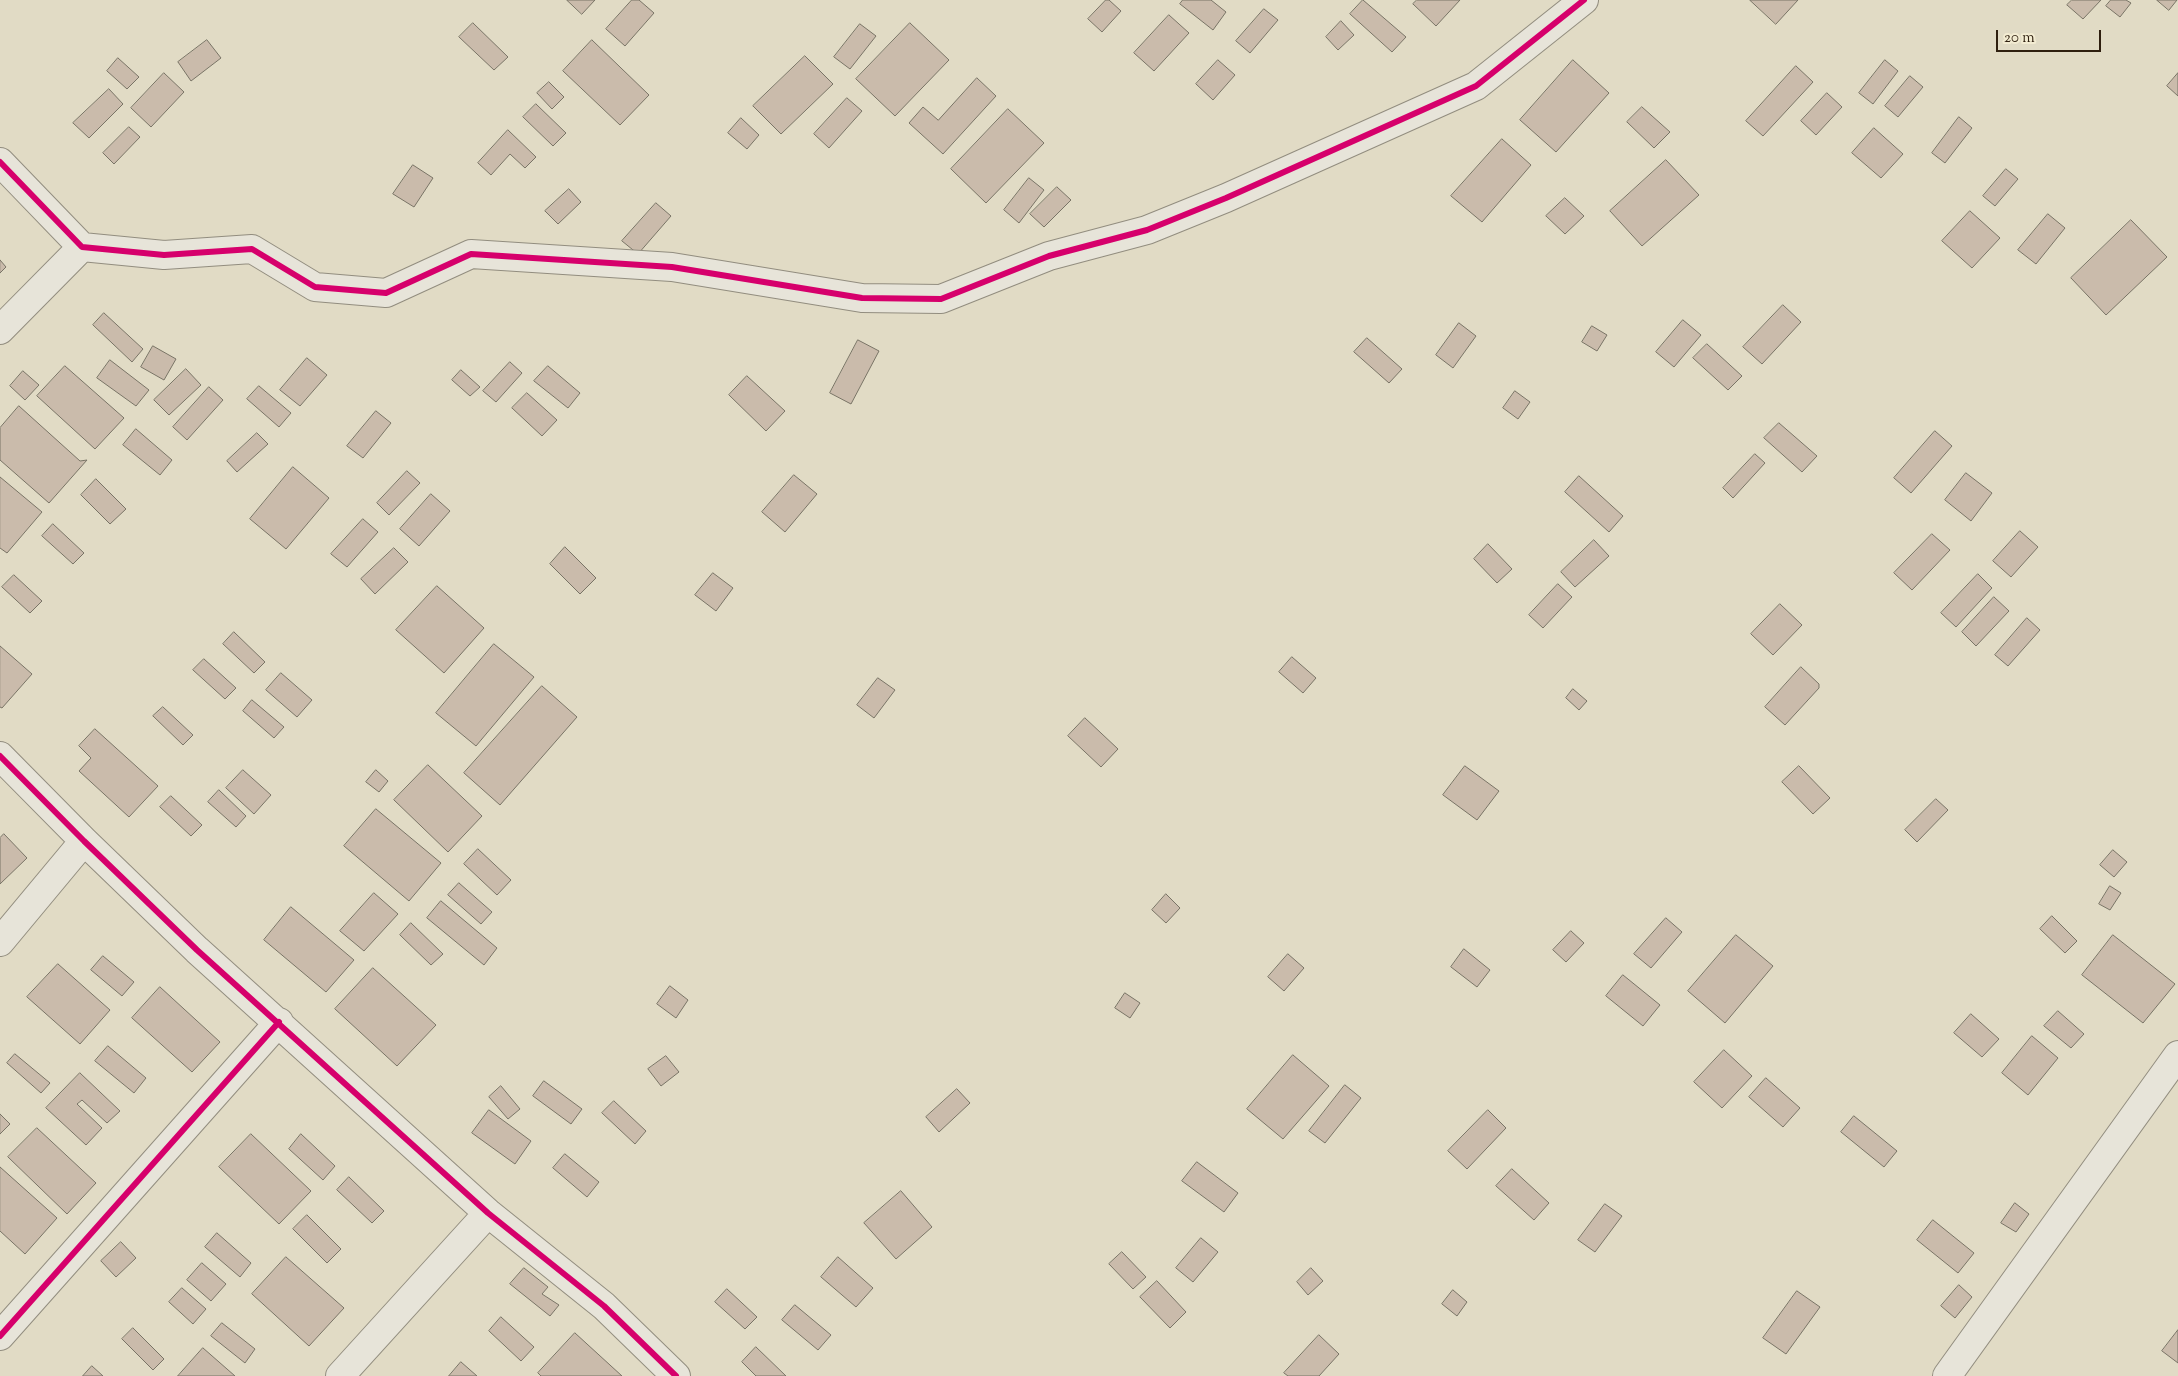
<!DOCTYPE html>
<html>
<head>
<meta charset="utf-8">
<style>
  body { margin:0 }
  #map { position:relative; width:2178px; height:1376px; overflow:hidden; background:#e1dbc5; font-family:"Sorts Mill Goudy",serif }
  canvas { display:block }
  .scale { position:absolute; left:1996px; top:30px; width:105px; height:22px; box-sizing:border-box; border:2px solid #2e1f0f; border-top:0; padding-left:6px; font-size:15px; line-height:18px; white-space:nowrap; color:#2e1f0f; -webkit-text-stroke:4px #f3ecd2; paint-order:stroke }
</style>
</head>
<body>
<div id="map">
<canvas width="2178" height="1376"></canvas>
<div class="scale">20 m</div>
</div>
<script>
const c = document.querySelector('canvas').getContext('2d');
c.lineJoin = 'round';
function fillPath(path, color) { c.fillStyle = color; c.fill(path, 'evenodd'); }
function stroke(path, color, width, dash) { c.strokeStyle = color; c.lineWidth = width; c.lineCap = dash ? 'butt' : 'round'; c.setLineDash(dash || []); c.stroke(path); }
const building = new Path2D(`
  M567 0H595L582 14Z
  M632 0H639L654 13 625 46 606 29Z
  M1106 0H1109L1121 11 1102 32 1088 19Z
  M1183 0H1211L1226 12 1213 30 1180 4Z
  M1363 0 1406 37 1392 52 1350 14Z
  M1417 0H1460L1436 26 1413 4Z
  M1750 0H1798L1776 24Z
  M2072 0H2101L2083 19 2067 5Z
  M2111 0H2126L2131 3 2120 17 2106 6Z
  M2157 0H2177L2169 10Z
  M1264 9 1278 20 1250 53 1236 41Z
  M1169 15 1189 33 1154 71 1134 53Z
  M1341 21 1354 35 1338 50 1326 37Z
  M473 23 508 57 494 70 459 37Z
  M910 23 949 60 895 116 856 79Z
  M860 24 876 36 850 69 834 57Z
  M207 40 221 58 191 81 178 62Z
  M592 40 649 95 620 125 563 71Z
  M805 56 833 84 781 134 753 106Z
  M118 58 139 77 127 89 107 71Z
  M1218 60 1235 75 1213 100 1196 84Z
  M1573 60 1609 93 1556 152 1520 120Z
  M1885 60 1898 71 1873 104 1859 93Z
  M1796 66 1813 82 1763 136 1746 121Z
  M164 73 184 92 151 127 131 108Z
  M2178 73V96L2167 86Z
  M1910 76 1923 87 1898 117 1885 106Z
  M977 78 996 96 943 154 909 123 923 107 938 120Z
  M549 82 564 97 552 109 537 93Z
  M109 89 123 104 89 138 73 123Z
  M1827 93 1842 107 1816 135 1801 121Z
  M847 98 862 111 829 148 814 134Z
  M536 104 566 133 553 146 523 117Z
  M1642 107 1670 132 1654 148 1627 122Z
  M1008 109 1044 143 986 203 951 169Z
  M1959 117 1972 128 1945 163 1932 153Z
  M741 118 759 135 747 149 728 133Z
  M129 127 140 137 114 164 103 153Z
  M1874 128 1903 154 1881 178 1852 153Z
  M508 130 536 157 525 168 510 154 491 175 478 163Z
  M1502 139 1531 165 1482 222 1451 196Z
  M1666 160 1699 195 1642 246 1610 211Z
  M413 165 433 178 414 207 393 194Z
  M2006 169 2018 179 1995 206 1983 196Z
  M1029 178 1044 190 1019 223 1004 210Z
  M1057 187 1071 200 1044 227 1030 214Z
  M569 189 581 202 558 224 545 211Z
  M1565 198 1584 216 1565 234 1546 216Z
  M656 203 671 216 638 254 622 241Z
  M1970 211 2000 238 1972 268 1942 241Z
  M2048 214 2065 228 2036 264 2018 250Z
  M2131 220 2167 257 2106 315 2071 278Z
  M0 260 6 267 0 273Z
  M1783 305 1801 322 1762 364 1743 347Z
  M104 313 143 349 132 362 93 325Z
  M1683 320 1701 335 1674 367 1656 352Z
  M1459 323 1476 336 1453 368 1436 355Z
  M1592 326 1607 335 1597 351 1582 342Z
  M1367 338 1402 369 1389 383 1354 352Z
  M858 340 879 351 851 404 830 393Z
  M1707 344 1742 376 1728 390 1693 358Z
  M153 346 176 359 164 380 141 367Z
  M307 358 327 375 300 406 280 390Z
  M110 360 149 390 136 406 97 378Z
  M510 362 522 373 496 402 483 391Z
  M65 366 124 418 95 449 37 396Z
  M548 366 580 393 568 408 534 381Z
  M186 369 201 385 169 415 154 400Z
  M461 370 480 387 470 396 452 380Z
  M23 371 39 385 25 400 10 386Z
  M747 376 785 411 766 431 729 395Z
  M259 386 291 413 279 427 247 399Z
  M209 387 223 400 187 440 173 427Z
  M1515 391 1530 402 1518 419 1503 408Z
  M527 393 557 420 542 436 512 408Z
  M19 406 80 461 87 460 49 503 0 460V428Z
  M376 411 391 423 363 458 347 446Z
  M1779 423 1817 456 1802 472 1764 438Z
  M136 429 172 460 160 475 123 445Z
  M1935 431 1952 446 1911 493 1894 478Z
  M257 433 268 444 237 472 227 461Z
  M1755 454 1765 463 1733 498 1723 488Z
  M293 467 329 498 286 549 250 519Z
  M407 471 420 483 389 515 377 503Z
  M1966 473 1992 493 1971 521 1945 500Z
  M794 475 817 494 785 532 762 512Z
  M1579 476 1623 516 1609 532 1565 492Z
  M0 477 42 512 7 553 0 548Z
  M96 479 126 509 110 524 81 495Z
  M431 494 450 511 419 546 400 529Z
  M363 519 378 532 347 567 331 554Z
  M53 524 84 553 73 564 42 536Z
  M2020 531 2038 547 2011 577 1993 561Z
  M1932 534 1950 550 1912 590 1894 573Z
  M1594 540 1609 556 1575 587 1561 572Z
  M1488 544 1512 569 1497 583 1474 559Z
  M565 547 596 578 580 594 550 564Z
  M394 548 408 562 375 594 361 579Z
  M713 573 733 588 716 611 695 595Z
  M1978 574 1992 588 1956 627 1941 613Z
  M14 575 42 601 30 613 2 587Z
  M1558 584 1572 597 1543 628 1529 615Z
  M437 586 484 628 444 673 396 630Z
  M1994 597 2009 611 1976 646 1962 632Z
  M1780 604 1802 625 1773 655 1751 634Z
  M2027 618 2040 630 2008 666 1995 655Z
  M234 632 265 662 254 673 223 644Z
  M494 644 534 677 476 746 436 713Z
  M0 646 32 674 2 708 0 707Z
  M1292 657 1316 678 1303 693 1279 672Z
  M204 659 236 688 225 699 193 670Z
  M1801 667 1819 684V688L1785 725 1765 707Z
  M281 673 312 700 297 717 266 690Z
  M878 678 895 690 874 718 857 705Z
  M542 686 577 717 500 805 464 773Z
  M1573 689 1587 701 1579 710 1566 698Z
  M252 700 284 727 274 738 243 711Z
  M163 707 193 735 183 745 153 716Z
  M1085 718 1118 749 1101 767 1068 736Z
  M95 729 158 786 129 817 79 771 91 758 79 746Z
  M428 765 482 816 448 852 394 800Z
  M1465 766 1499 791 1477 820 1443 795Z
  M1799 766 1830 798 1813 814 1782 782Z
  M243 770 271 795 254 814 226 788Z
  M376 770 388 781 379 792 366 782Z
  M219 790 246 816 236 827 208 802Z
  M171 796 202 825 191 836 160 807Z
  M1936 799 1948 810 1917 842 1905 830Z
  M376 809 441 863 409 901 344 846Z
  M4 834 27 858 0 884V838Z
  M478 849 511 880 497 895 464 864Z
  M2113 850 2127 862 2114 877 2100 865Z
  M459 883 492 912 481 924 448 895Z
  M2110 886 2121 893 2110 910 2099 904Z
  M374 893 398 914 364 951 340 931Z
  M1166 894 1180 908 1166 923 1152 910Z
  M441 901 497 948 484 965 427 918Z
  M291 907 354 960 326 992 264 940Z
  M2052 916 2077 941 2065 953 2040 929Z
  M1666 918 1682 932 1651 968 1634 954Z
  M411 923 443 954 431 965 400 935Z
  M1571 931 1584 943 1566 962 1553 950Z
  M1736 935 1773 966 1725 1023 1688 991Z
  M2113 935 2175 984 2143 1023 2082 975Z
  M1464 949 1490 970 1477 987 1451 967Z
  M1288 954 1304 968 1284 991 1268 977Z
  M103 956 134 982 122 996 91 970Z
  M58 964 110 1010 80 1044 27 997Z
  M373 968 436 1025 397 1066 335 1009Z
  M1623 975 1660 1005 1643 1026 1606 996Z
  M670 986 688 1000 676 1018 657 1004Z
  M160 987 220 1042 192 1072 132 1018Z
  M1125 993 1140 1003 1130 1018 1115 1008Z
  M2058 1011 2084 1034 2071 1048 2044 1026Z
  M1971 1014 1999 1039 1982 1057 1954 1033Z
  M2032 1036 2058 1058 2028 1095 2002 1073Z
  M108 1046 146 1078 134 1093 95 1061Z
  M1724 1050 1752 1076 1722 1108 1694 1082Z
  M15 1054 50 1083 41 1093 7 1063Z
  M1293 1055 1329 1086 1283 1139 1247 1109Z
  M666 1056 679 1072 661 1086 648 1069Z
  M80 1073 120 1111 107 1123 82 1100 77 1104 102 1128 86 1145 46 1108Z
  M1766 1078 1800 1108 1783 1127 1749 1097Z
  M544 1081 582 1109 571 1124 533 1096Z
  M1345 1085 1361 1098 1325 1143 1309 1131Z
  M501 1086 520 1109 508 1119 489 1097Z
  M957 1089 970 1103 939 1132 926 1117Z
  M614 1101 646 1131 635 1144 602 1113Z
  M489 1110 531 1141 515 1164 472 1133Z
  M1488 1110 1506 1128 1467 1169 1448 1151Z
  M0 1114 10 1124 0 1134Z
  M1854 1116 1897 1151 1884 1167 1841 1132Z
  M37 1128 96 1183 67 1214 8 1157Z
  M251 1134 311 1191 279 1224 219 1167Z
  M301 1134 335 1166 323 1180 289 1149Z
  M565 1154 599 1182 587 1197 553 1168Z
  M1197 1162 1238 1193 1224 1212 1182 1181Z
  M0 1167 57 1218 25 1254 0 1231Z
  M1512 1169 1549 1203 1534 1220 1496 1186Z
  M349 1177 384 1211 372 1223 337 1190Z
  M901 1191 932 1227 896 1259 864 1223Z
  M2015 1203 2029 1214 2016 1232 2001 1223Z
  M1605 1204 1622 1216 1595 1252 1578 1240Z
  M307 1215 341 1249 327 1263 293 1229Z
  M1933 1220 1974 1253 1958 1273 1917 1240Z
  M217 1233 251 1263 240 1277 205 1247Z
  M1201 1238 1218 1252 1193 1282 1176 1268Z
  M121 1242 136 1258 116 1277 101 1261Z
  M1122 1252 1146 1277 1133 1289 1109 1264Z
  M286 1257 344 1308 309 1346 252 1294Z
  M838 1257 873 1288 856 1307 821 1277Z
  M202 1263 226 1284 211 1301 187 1280Z
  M524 1268 548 1287 542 1294 559 1305 550 1316 510 1284Z
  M1311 1268 1323 1281 1308 1295 1297 1282Z
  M1157 1281 1186 1312 1170 1328 1140 1297Z
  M1959 1285 1972 1297 1955 1318 1941 1306Z
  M182 1288 206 1309 193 1324 169 1302Z
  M727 1289 757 1317 745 1329 715 1302Z
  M1453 1290 1467 1302 1457 1316 1442 1304Z
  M1797 1291 1820 1307 1786 1354 1763 1338Z
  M795 1305 831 1335 818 1350 782 1320Z
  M501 1317 534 1347 521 1361 489 1331Z
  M222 1323 255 1349 245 1363 211 1336Z
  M133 1328 164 1359 153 1370 122 1339Z
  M2178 1330V1363L2162 1351Z
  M575 1333 622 1376H541L538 1373Z
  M1319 1335 1339 1354 1319 1376H1288L1284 1373Z
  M756 1347 786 1376H756L742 1362Z
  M203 1348 235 1376H178Z
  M461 1362 477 1376H449Z
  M92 1366 103 1376H83Z`);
fillPath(building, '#cabbab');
stroke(building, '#797466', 1);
const minor = new Path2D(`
  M0 162 82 247 164 255 252 249 315 287 386 293 471 254 672 267 862 298 941 299 1049 256 1147 230 1226 198 1476 86 1584 0
  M0 330 82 247
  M0 756 84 841 197 950 488 1213 604 1306 676 1376
  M0 942 84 841
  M0 1336 279 1022
  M340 1376 488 1213
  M1947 1376 2178 1055`);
stroke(minor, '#928d7f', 30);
stroke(minor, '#e7e4d9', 28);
stroke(new Path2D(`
  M0 162 82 247 164 255 252 249 315 287 386 293 471 254 672 267 862 298 941 299 1049 256 1147 230 1226 198 1476 86 1584 0
  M0 756 84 841 197 950 488 1213 604 1306 676 1376
  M0 1336 279 1022`), '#d6006c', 6);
</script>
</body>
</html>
